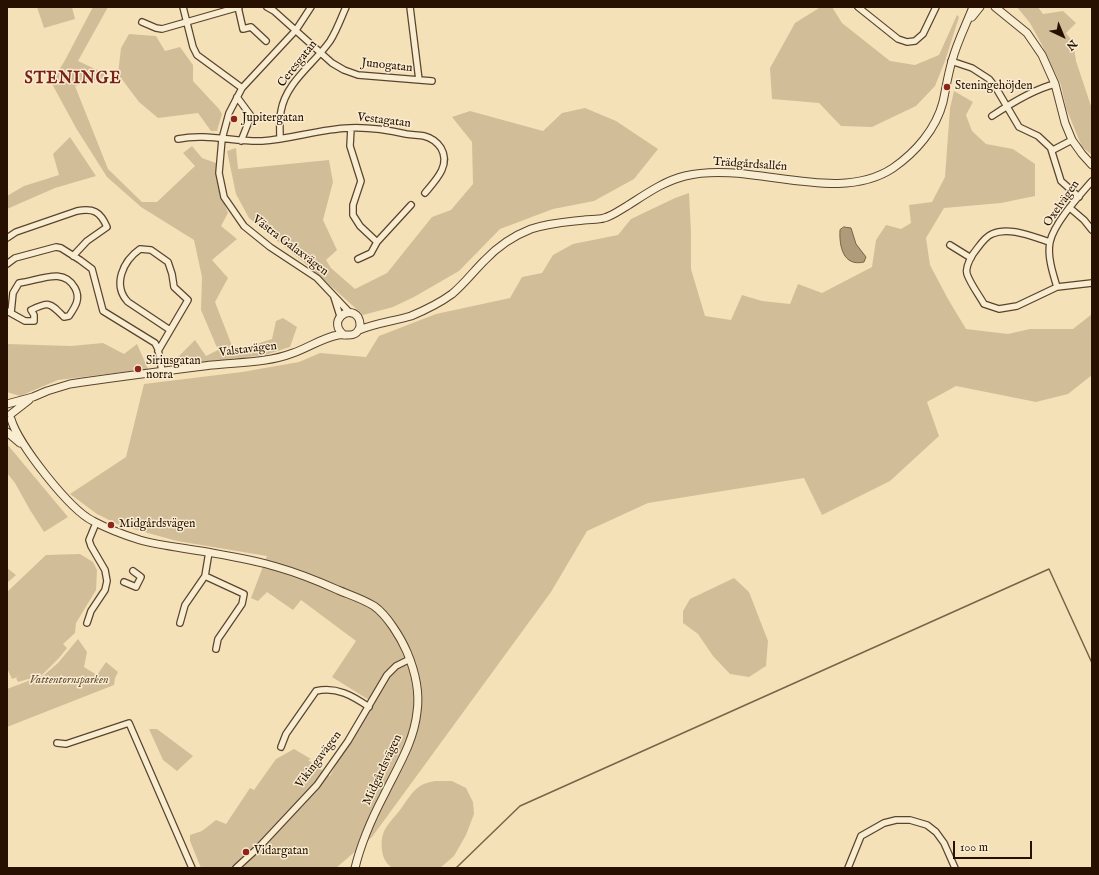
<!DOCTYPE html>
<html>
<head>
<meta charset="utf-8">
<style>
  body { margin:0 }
  #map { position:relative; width:1099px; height:875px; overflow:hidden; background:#f5e1b8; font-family:"IM FELL English",serif }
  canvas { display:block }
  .frame { position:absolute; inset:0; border:8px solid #281000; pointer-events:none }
  .north { position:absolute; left:1043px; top:16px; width:40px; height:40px; -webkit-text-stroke:3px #f8ecd1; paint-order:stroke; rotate:136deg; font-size:11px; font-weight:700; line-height:16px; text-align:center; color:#281000 }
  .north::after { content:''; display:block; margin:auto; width:14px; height:18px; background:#281000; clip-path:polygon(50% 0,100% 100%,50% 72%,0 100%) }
  .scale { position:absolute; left:953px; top:841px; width:79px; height:18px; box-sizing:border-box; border:2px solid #281000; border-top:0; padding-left:5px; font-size:12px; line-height:14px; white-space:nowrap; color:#281000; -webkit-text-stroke:3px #f8ecd1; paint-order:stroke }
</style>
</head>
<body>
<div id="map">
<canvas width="1099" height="875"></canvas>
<div class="frame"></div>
<div class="north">N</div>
<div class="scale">100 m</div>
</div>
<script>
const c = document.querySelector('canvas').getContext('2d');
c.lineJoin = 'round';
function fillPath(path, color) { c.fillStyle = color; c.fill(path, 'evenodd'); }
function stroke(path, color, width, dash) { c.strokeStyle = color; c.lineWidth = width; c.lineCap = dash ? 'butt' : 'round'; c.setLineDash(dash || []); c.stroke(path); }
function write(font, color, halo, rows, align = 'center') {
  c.font = font + ' "IM FELL English",serif'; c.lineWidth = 3; c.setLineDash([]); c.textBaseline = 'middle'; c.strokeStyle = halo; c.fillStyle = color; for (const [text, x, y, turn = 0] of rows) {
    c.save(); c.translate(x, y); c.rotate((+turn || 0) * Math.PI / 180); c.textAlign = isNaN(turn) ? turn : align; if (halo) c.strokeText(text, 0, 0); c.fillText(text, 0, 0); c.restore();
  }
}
fillPath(new Path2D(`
  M37 7H72L75 19 44 28Z
  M93 7H108L78 61 106 74 103 78 75 86 108 169 142 202H157L195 166 183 153 192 146 202 158 216 163C216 182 221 195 228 213L221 226 237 239 212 260 228 278 215 302 234 351 272 339 276 321 283 318 297 327 290 347 265 355 174 366 175 360 195 340 206 356 218 350 201 310 202 277 194 240 141 207 107 177 76 128 51 82 64 62Z
  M823 7H832L842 23 890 61 915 65 939 55 957 15 959 17 945 61 935 86 916 106 872 127 841 126 819 103 772 99 770 68 795 23 819 8Z
  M1017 7H1038L1043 14 1063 11 1076 23 1066 33 1073 42 1076 61 1092 109V155L1082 147 1066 108 1061 85 1042 45 1030 23Z
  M129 34 156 36 165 51 180 47 193 65V81L219 109 222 114 217 131H211L198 113 158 118 139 102 118 74 121 48Z
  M954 91 973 102 966 115 972 131 986 144 1013 149 1035 164V196L1001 203 944 208 926 238 930 265 948 299 966 329 1008 334 1030 329H1073L1092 314V375L1068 394 1036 402 956 386 927 402 939 436 890 481 822 515 804 478 648 503 587 531 551 592 372 837 336 868H201L190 841V835L202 831 216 820 226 824 250 788 254 790 276 759 294 749 311 759 308 760 330 776 369 700 332 677 356 641 301 600 293 610 267 592 258 601 251 598 267 556 177 541 119 525 97 514 70 494 126 457 144 384 242 372 299 362 320 353 366 357 379 336 436 314 510 298 522 277 542 273 553 255 573 244 618 235 631 219 675 198 689 193 691 232V269L705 316 731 320 742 295 762 301 790 304 798 284 822 293 872 267 876 240 886 225 901 229 911 223 909 205 932 202 945 177 950 108Z
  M585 108 616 121 658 149 634 179 594 201 553 209 500 229 459 271 414 297 393 307 363 315 312 269 249 218 236 194 227 151 236 148 238 169 329 160 333 182 323 220 337 250 326 260 331 268 355 289 387 273 432 217 451 210 473 184 472 142 452 117 470 111 543 131 562 113Z
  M70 137 96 176 55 188 7 209V196L24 186 59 175 53 154Z
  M103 343 124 354 137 344 148 369 58 380 20 396 7 392V344L71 346Z
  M7 444 68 517 44 532 30 510 15 483 7 473Z
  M80 554 93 562 97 570 96 590 76 623 75 633 63 644 67 648 59 658 42 675 18 682 16 678 20 676 12 679 7 668V592L46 555Z
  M7 568 16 575 7 583Z
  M734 578 749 592 768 641 766 666 749 677 730 674 713 656 698 634 683 623V611L690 599Z
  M78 639 87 652 84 667 97 675 106 662 118 672 115 678 114 685 7 727V689L44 675 58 663Z
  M149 729H157L193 756 177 771 163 760Z
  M435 781H452L466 788 473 802 474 814 466 835 454 856 440 868H393C386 864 383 858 382 850 380 830 388 825 400 810 406 802 412 791 420 786 425 783 430 782 435 781Z`), '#d2bd99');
const water = new Path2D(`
  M844 227 851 228 856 244 866 257 864 262C843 267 839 246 840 230Z`);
fillPath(water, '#af9a79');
stroke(water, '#796349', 1);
stroke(new Path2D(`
  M456 868 520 806 1049 569 1092 663`), '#796349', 1.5);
const minor = new Path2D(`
  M183 7 193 47 197 55 242 88
  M238 7 243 29 251 27 266 41
  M267 7 274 11 332 63 344 70 358 75 432 81
  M311 7 296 30 242 88 229 113 222 139 219 173 224 197 244 226 270 247 317 278 350 313
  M410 7 419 80
  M858 7 898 39 907 42 915 41 923 34 936 7
  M142 22 156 28 162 29 239 7
  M951 61 972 68 989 79 996 88 1019 127 1038 136 1053 150 1072 140
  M237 97 251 116 241 141
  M992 116C1010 104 1034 89 1055 84
  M351 128 350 146 361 181 353 205V215L360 226 377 242 371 253 358 259
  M178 139C206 133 234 142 262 141 292 139 320 129 349 128 369 127 388 130 406 134 412 135 419 135 424 136 432 138 437 142 441 148 451 165 436 180 425 193
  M280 139C280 130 279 120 281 111 286 82 314 64 330 41 337 30 341 18 346 7
  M1051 149 1061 181 1079 197
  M1070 208 1084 220 1092 230
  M7 238 16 232 77 211C93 208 100 211 107 227L87 241 73 256
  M377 242 411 205
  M1050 242C1033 237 1009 226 992 234 984 237 978 248 973 254 970 259 965 268 967 274 971 285 979 295 984 304L999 309 1017 306 1057 287 1092 283
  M950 245 971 258
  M7 264 15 258 56 247 61 248 80 260 92 269 103 311 155 343 158 349 162 371
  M1057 287C1053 274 1047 256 1050 242 1054 223 1079 196 1092 181
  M334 297 340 316
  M7 311 25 321H34V315L31 310C50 301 50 303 64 317L69 316C75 307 81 299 75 288 63 266 39 281 19 283L13 293 11 313
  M158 351 188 300 174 287 172 274 168 262 151 250 140 249C123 261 112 285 128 302L170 330
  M209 552 205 576 244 594 242 604 218 639 216 649
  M124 582 136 587 141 577 133 571
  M87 623 91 611 105 590 107 581 105 570 91 546 89 540 96 523
  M180 623 185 605 205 576
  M57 743 66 744 129 723 192 868
  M281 747 286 734 316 691C336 686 353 696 369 707
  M236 868 260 846 317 785 348 741 387 675 396 666 410 659
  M848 868 861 836 884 823 896 820H910L927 825 936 832 944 843 955 868`);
const tertiary = new Path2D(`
  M995 7 1027 33 1042 55 1055 84 1065 123 1072 140 1082 154 1092 165
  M972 17 980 7
  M359 330C376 323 394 321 411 316 423 311 441 302 452 294 464 284 473 272 484 261 497 247 513 236 531 229 549 223 567 222 584 220 590 219 598 220 604 218 612 216 620 210 627 206 646 194 664 181 685 176 751 160 836 206 893 168 916 152 936 129 943 102 946 88 948 74 952 61 957 42 966 25 973 7
  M7 404 33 397 47 391 70 384C117 377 165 371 212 365 239 362 267 363 293 353 308 348 322 338 338 335 346 334 355 338 359 329 361 325 360 321 358 317 348 304 327 322 344 335
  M11 414 29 400
  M11 419C18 444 70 510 93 521 108 529 124 535 140 540 161 546 186 548 207 552 230 556 255 560 277 567 298 573 318 581 338 590 350 595 363 599 374 606 387 615 401 638 407 652 415 671 420 692 417 712 414 742 397 768 384 795 372 818 361 843 355 868
  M7 432 20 443`);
stroke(minor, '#5b442e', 8);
stroke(tertiary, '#5b442e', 9);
stroke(minor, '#f8ecd1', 5.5);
stroke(tertiary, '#f8ecd1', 7);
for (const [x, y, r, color] of [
  [947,87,4,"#8f2418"],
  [234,119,4,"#8f2418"],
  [138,369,4,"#8f2418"],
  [111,525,4,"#8f2418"],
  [246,852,4,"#8f2418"]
]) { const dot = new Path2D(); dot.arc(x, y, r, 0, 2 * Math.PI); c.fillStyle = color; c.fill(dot); stroke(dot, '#f8ecd1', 1.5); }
write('12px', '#281000', '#f8ecd1', [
  ["Ceresgatan",298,64,-52],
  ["Junogatan",387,66,6],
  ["Vestagatan",384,121,7],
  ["Trädgårdsallén",750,165,4],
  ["Oxelvägen",1062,204,-55],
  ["Västra Galaxvägen",290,246,37],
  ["Valstavägen",248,350,-7],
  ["Vikingavägen",319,760,-53],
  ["Midgårdsvägen",383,770,-65]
]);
write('12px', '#281000', '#f8ecd1', [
  ["Steningehöjden",955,87],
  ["Jupitergatan",242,119],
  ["Siriusgatan",146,362],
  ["norra",146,376],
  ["Midgårdsvägen",119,525],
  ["Vidargatan",254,852]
], 'left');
write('italic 12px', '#644d36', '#f8ecd1', [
  ["Vattentornsparken",69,681]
]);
c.letterSpacing = '1px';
write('bold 16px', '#7a1f14', '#f8ecd1', [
  ["STENINGE",73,80]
]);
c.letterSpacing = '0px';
</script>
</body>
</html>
